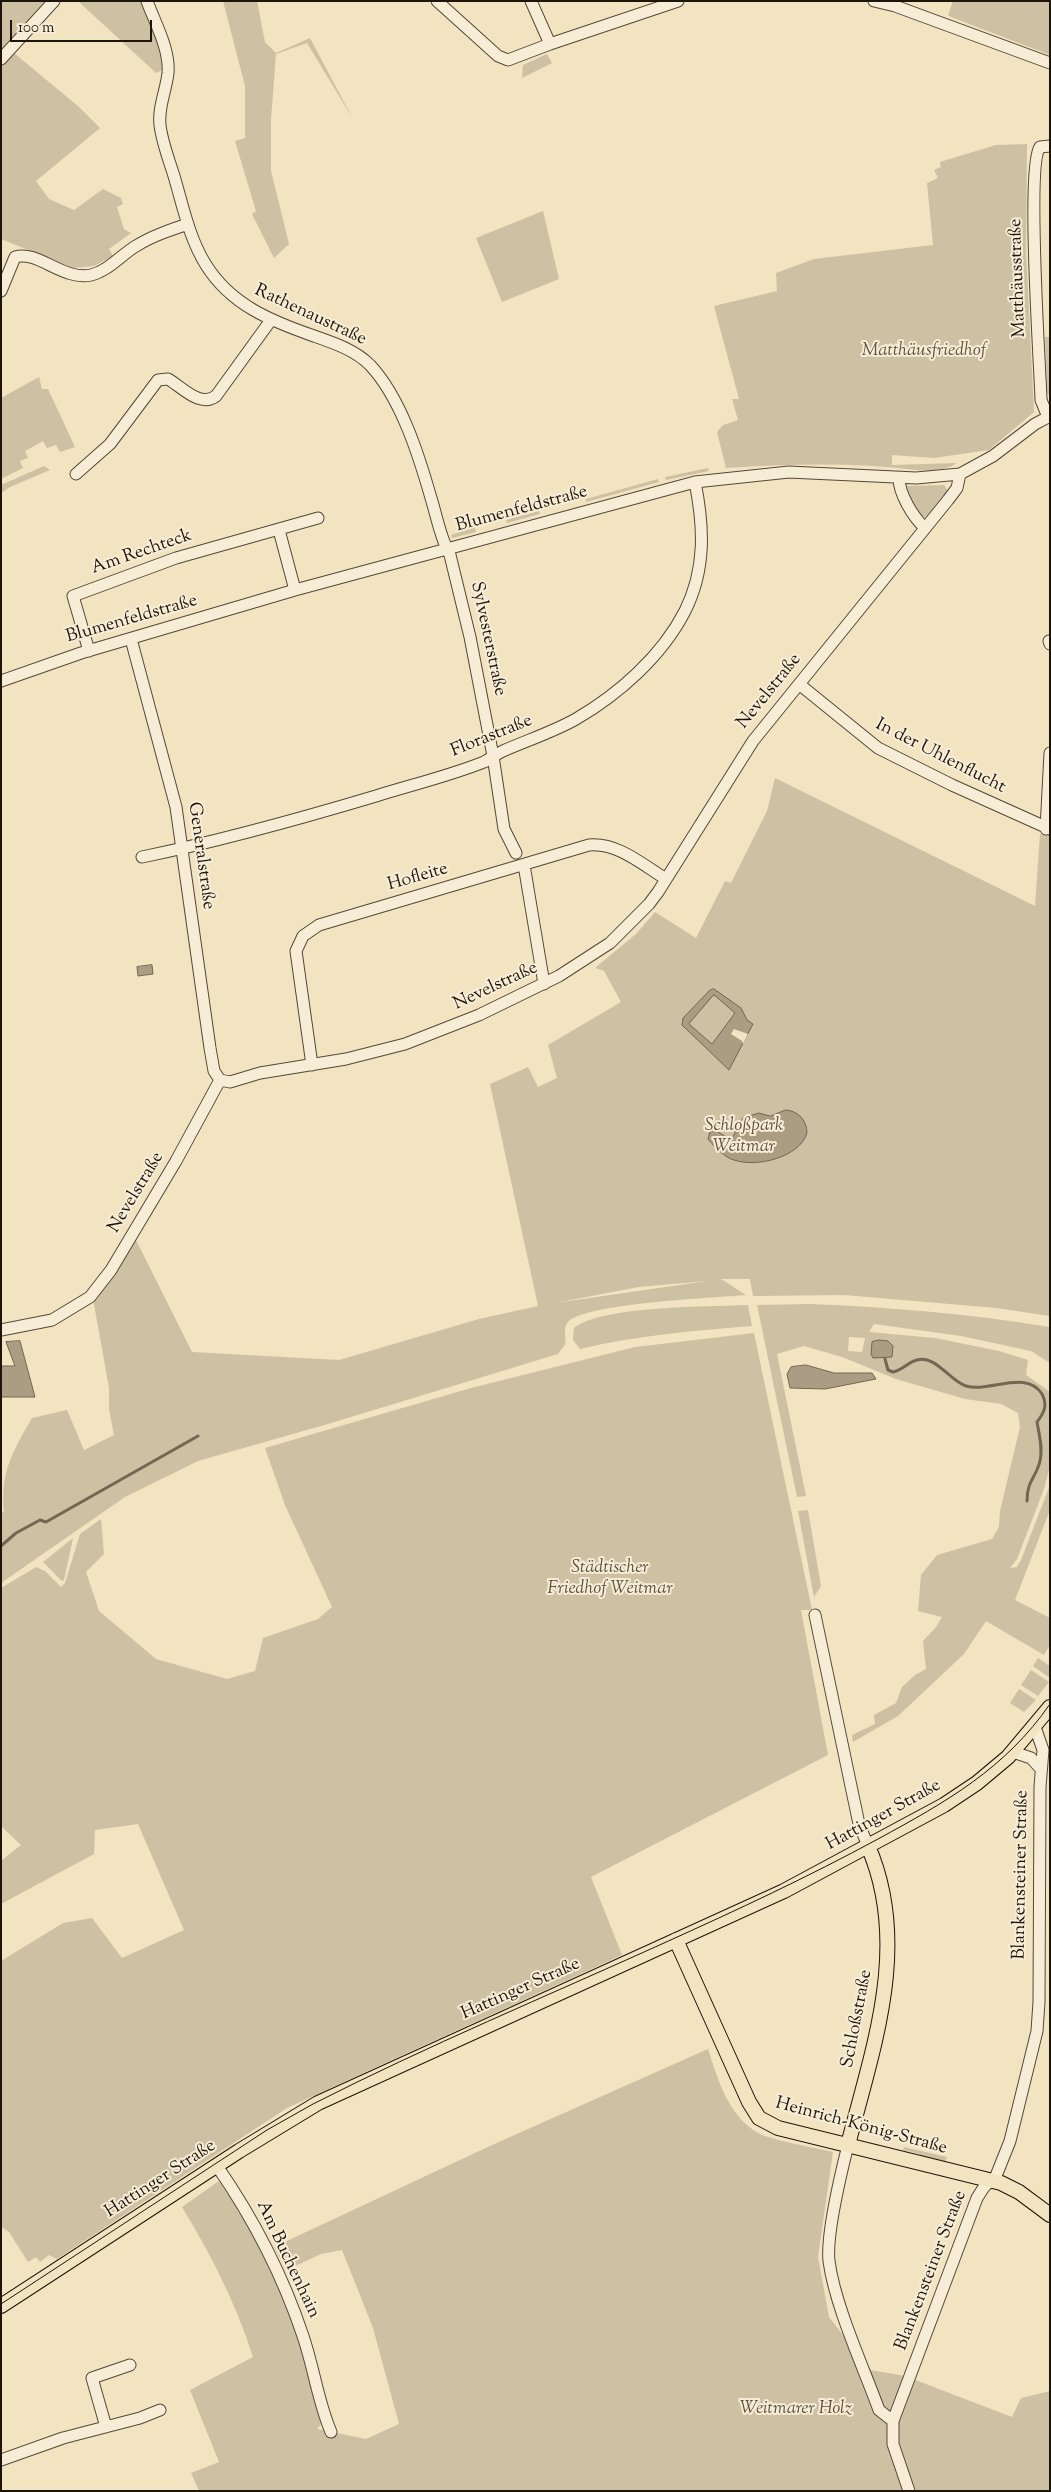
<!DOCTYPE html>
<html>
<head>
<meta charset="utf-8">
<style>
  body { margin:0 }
  #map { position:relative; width:1051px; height:2492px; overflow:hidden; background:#f2e3c1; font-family:"Sorts Mill Goudy",serif }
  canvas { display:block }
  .frame { position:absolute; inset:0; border:2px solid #1e150a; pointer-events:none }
  .scale { position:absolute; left:10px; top:20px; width:142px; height:22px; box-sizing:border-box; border:2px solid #1e150a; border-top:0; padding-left:6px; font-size:15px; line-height:18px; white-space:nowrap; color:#1e150a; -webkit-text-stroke:4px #f7edd7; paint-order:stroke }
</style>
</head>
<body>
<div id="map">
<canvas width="1051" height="2492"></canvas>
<div class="frame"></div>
<div class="scale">100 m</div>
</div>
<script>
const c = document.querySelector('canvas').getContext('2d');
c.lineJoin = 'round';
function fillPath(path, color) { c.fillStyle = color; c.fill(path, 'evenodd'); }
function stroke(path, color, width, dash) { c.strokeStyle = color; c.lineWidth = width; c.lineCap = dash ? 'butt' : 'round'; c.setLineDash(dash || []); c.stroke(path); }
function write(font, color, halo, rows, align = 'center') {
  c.font = font + ' "Sorts Mill Goudy",serif'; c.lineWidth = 4; c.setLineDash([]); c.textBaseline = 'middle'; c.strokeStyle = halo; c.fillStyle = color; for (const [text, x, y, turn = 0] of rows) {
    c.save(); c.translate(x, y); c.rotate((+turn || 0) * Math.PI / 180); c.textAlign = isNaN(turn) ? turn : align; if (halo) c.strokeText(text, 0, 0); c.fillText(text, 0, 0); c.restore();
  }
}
fillPath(new Path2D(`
  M1 1H50L1 57Z
  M144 1 162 52 163 70 156 73 79 2Z
  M223 1H257L265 42 276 53 310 38 353 119 307 43 276 54 271 119V171L289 244 274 258 252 214 256 211 235 141 245 138V86Z
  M953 1H1050V55L951 17 948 15Z
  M14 53 79 107 100 128 36 181 49 199 74 210 103 189 121 198 123 204 117 207 124 229 131 233 109 249 113 256 94 266 73 268 1 239V66Z
  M547 54 552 63 522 78 523 65Z
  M1027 144 1026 251 1034 412 989 450 934 458 892 455V465L956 463C950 470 926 471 916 470 854 462 789 464 726 468L717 432 723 425 738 420 732 399H739L714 306 777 291 776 273 814 259 933 245 927 183 938 178 934 170 941 167 940 162 996 145Z
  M543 211 559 279 502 302 476 238Z
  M1045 337H1050V396L1047 393Z
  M39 377 42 389H48L75 447 60 452 56 445 47 448 43 441 25 451 28 458 20 461 23 468 1 479V398Z
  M44 466 50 470 10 487 1 493V485Z
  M708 468 709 471 666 480 665 477Z
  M658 479 659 482 586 502V499Z
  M944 485 949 492 930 516 922 517 907 495 905 486Z
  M539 511 540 514 507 523 506 520Z
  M475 527 476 532 452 538 451 535Z
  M775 778 1035 906 1040 834 1050 835V1316L996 1308 844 1295 753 1296 750 1279H721L746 1295C715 1298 585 1303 568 1322 562 1329 567 1336 565 1344 564 1347 560 1351 558 1354L328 1424 198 1461 125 1497 1 1583V1513L4 1512C0 1472 13 1451 32 1418L67 1410 84 1450 114 1435 109 1409V1388L93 1299 135 1238 192 1352 339 1360 479 1319 538 1306 490 1084 528 1067 538 1087 557 1078 548 1045 621 1002 604 971 595 968 636 934 655 912 696 938 725 881 731 883 767 811ZM707 1281 555 1303 639 1287Z
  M809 1304C890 1307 970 1314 1050 1327V1363L1031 1351 961 1336 874 1324 869 1332 935 1338 999 1351 1028 1360 1026 1375 1050 1392V1466L1044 1489 1017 1559 1010 1568 1017 1567 1021 1560 1050 1485V1510L1015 1600 1050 1618V1645L1044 1655 986 1621 964 1654 898 1716 853 1742 852 1735 875 1724 874 1715 896 1703 902 1687 915 1675 926 1669 923 1641 936 1627 942 1617 918 1611 921 1575 937 1555 992 1539 999 1527 1000 1511 1020 1427 1018 1413 1001 1404 965 1399 896 1379 842 1357 804 1346 777 1354 806 1496 797 1497 757 1305ZM849 1337 865 1338 862 1352 848 1351Z
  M748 1305 752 1326C694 1331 637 1335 580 1349L573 1340 574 1328C603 1305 709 1307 748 1305Z
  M754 1333 812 1610H801L828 1755 591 1877 622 1955 287 2108 57 2259 49 2255 40 2262 36 2257 28 2262 9 2232 1 2227V1961L63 1923 92 1918 122 1958 184 1930 138 1824 95 1830 94 1854 1 1904V1861L21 1845 1 1826V1588L36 1567 45 1571 61 1587 65 1583 80 1534 101 1519 104 1554 86 1572 99 1611 156 1659 227 1679 255 1671 263 1638 318 1619 332 1607 285 1505 265 1448 471 1388 635 1347Z
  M808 1510 821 1586 814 1597 798 1511Z
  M73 1538 64 1580 62 1581 43 1562Z
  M1038 1658 1050 1666V1678L1033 1666Z
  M1031 1670 1049 1682 1038 1696 1021 1685Z
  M1019 1689 1036 1700 1024 1712 1010 1703Z
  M708 2049C718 2080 728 2115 758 2133 771 2140 816 2148 833 2152L818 2257 829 2317 870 2370 905 2376 1012 2417 1021 2398 1050 2391V2491H199L191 2473 219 2462 190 2390 253 2357C236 2303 211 2255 182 2207L219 2181C241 2213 262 2245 277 2280 295 2323 311 2378 322 2423L317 2429 366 2439 399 2424 373 2328 342 2250 321 2254 287 2270 274 2247 492 2145Z
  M904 2147 947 2157 945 2164 919 2158 920 2154 903 2150Z`), '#cec0a2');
const water = new Path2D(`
  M152 965 153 974 138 976 137 967Z
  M714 989 741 1008 747 1020 753 1024 729 1070 682 1025 683 1018 710 990ZM714 995 735 1013 712 1044 689 1024Z
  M786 1110C798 1111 807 1120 807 1133 800 1157 757 1168 734 1160 725 1158 714 1146 708 1139L710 1132 715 1130 731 1140 743 1118 759 1113 770 1116Z
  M879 1340 888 1341 893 1346 892 1357 873 1358 871 1354 872 1342Z
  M20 1341 35 1397H1V1366H15L6 1342Z
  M806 1365 834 1373H872L876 1379 825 1389 790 1388 787 1374 791 1367Z`);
fillPath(water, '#aa9d83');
stroke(water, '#726753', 1);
fillPath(new Path2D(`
  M734 1029 748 1034 743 1044 742 1041 731 1034Z`), '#f2e3c1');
stroke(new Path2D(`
  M885 1359 888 1370 893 1372C903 1370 908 1362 917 1360 935 1354 951 1382 966 1386 989 1393 1026 1369 1042 1394 1048 1405 1044 1413 1037 1422 1039 1434 1043 1448 1040 1461 1036 1478 1027 1480 1027 1501
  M1 1546 16 1533 40 1520 46 1522 198 1436`), '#726753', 3);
const minor = new Path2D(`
  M147 1C155 23 170 49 168 73 166 91 158 107 160 125 162 142 169 160 174 176 183 206 189 238 206 265 231 305 271 321 314 336 334 343 355 350 370 365 401 398 419 456 431 498 437 517 440 538 450 555L470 637 493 756 504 829 516 853
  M437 1 498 56 508 60 550 44 678 1
  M531 1 550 44
  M874 1 895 6 1050 63
  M1 59 54 1
  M1 291 15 257C38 250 63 281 91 275 108 271 121 255 136 246 152 236 170 230 188 224
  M1048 417 1041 400C1040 365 1026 164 1040 147L1050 146
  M76 474 110 444 158 380 168 379C182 387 200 408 216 396L271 320
  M899 478C899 494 913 517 925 528
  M279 530 295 590
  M131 639 176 807 210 1048 214 1071 220 1080
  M1049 641 1050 644
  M89 651 73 596 176 558 318 518
  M1 681 81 653 295 590 695 482 789 472 916 478 960 474 993 456 1035 424 1050 416
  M799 684 878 748 952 785 1050 829
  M1046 829 1050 753
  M142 857C220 841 299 819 376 796 411 785 449 776 484 762 490 759 496 754 503 751 528 740 553 732 576 719 619 694 662 656 685 611 706 569 704 527 695 482
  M524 865 544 984
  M312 1065 296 951 303 936 319 925 589 845C617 842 643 865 666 879
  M220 1080 230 1082 260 1073 346 1059 405 1044 479 1015 559 976 610 943 649 904 658 892 753 741 948 500 957 488 960 474
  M1 1330 52 1320 90 1297 111 1270 176 1161 220 1080
  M815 1615 859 1824 868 1846
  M1013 1752 1031 1758 1040 1768
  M848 2145C841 2173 826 2234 829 2261 835 2306 863 2366 879 2410L893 2421
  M217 2166C253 2218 283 2276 303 2336 314 2368 318 2402 331 2432
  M106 2427 92 2378 130 2365
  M1 2460 63 2438 140 2418 160 2410
  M909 2491 893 2444V2421L977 2198 984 2187 996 2176 1010 2141 1037 2031 1039 2002 1040 1787 1043 1750 1035 1727`);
const major = new Path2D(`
  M676 1940 749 2102 759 2118 778 2128 1001 2183 1019 2192 1050 2215
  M848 2145C873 2047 911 1945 868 1846
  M1 2306 239 2151 318 2103 784 1891 944 1805 977 1783 1008 1757 1050 1707`);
stroke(minor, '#534838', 13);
stroke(major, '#1e150a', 16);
stroke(minor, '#f7edd7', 11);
stroke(major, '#f2e3c1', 14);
stroke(new Path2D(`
  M1 2304 267 2130 313 2104C427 2046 547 1996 664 1943 737 1910 808 1877 878 1839 946 1802 1005 1769 1050 1704`), '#1e150a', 1);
write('18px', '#1e150a', '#f7edd7', [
  ["Matthäusstraße",1019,278,-92],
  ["Rathenaustraße",310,316,25],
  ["Blumenfeldstraße",522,510,-15],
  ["Am Rechteck",142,553,-19],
  ["Blumenfeldstraße",132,620,-16],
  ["Sylvesterstraße",487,639,78],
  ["Nevelstraße",770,692,-51],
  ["Florastraße",492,737,-22],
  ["In der Uhlenflucht",940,757,27],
  ["Generalstraße",200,856,82],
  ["Hofleite",418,878,-16],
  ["Nevelstraße",496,987,-25],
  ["Nevelstraße",137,1193,-59],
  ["Hattinger Straße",884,1816,-29],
  ["Blankensteiner Straße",1022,1875,-89],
  ["Hattinger Straße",521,1990,-24],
  ["Schloßstraße",858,2019,-79],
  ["Heinrich-König-Straße",861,2127,15],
  ["Hattinger Straße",161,2180,-33],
  ["Am Buchenhain",287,2260,65],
  ["Blankensteiner Straße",932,2271,-69]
]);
write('italic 18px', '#5c513f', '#f7edd7', [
  ["Matthäusfriedhof",924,352],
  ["Schloßpark",744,1127],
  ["Weitmar",744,1148],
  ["Städtischer",610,1569],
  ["Friedhof Weitmar",610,1590],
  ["Weitmarer Holz",796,2410]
]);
</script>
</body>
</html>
